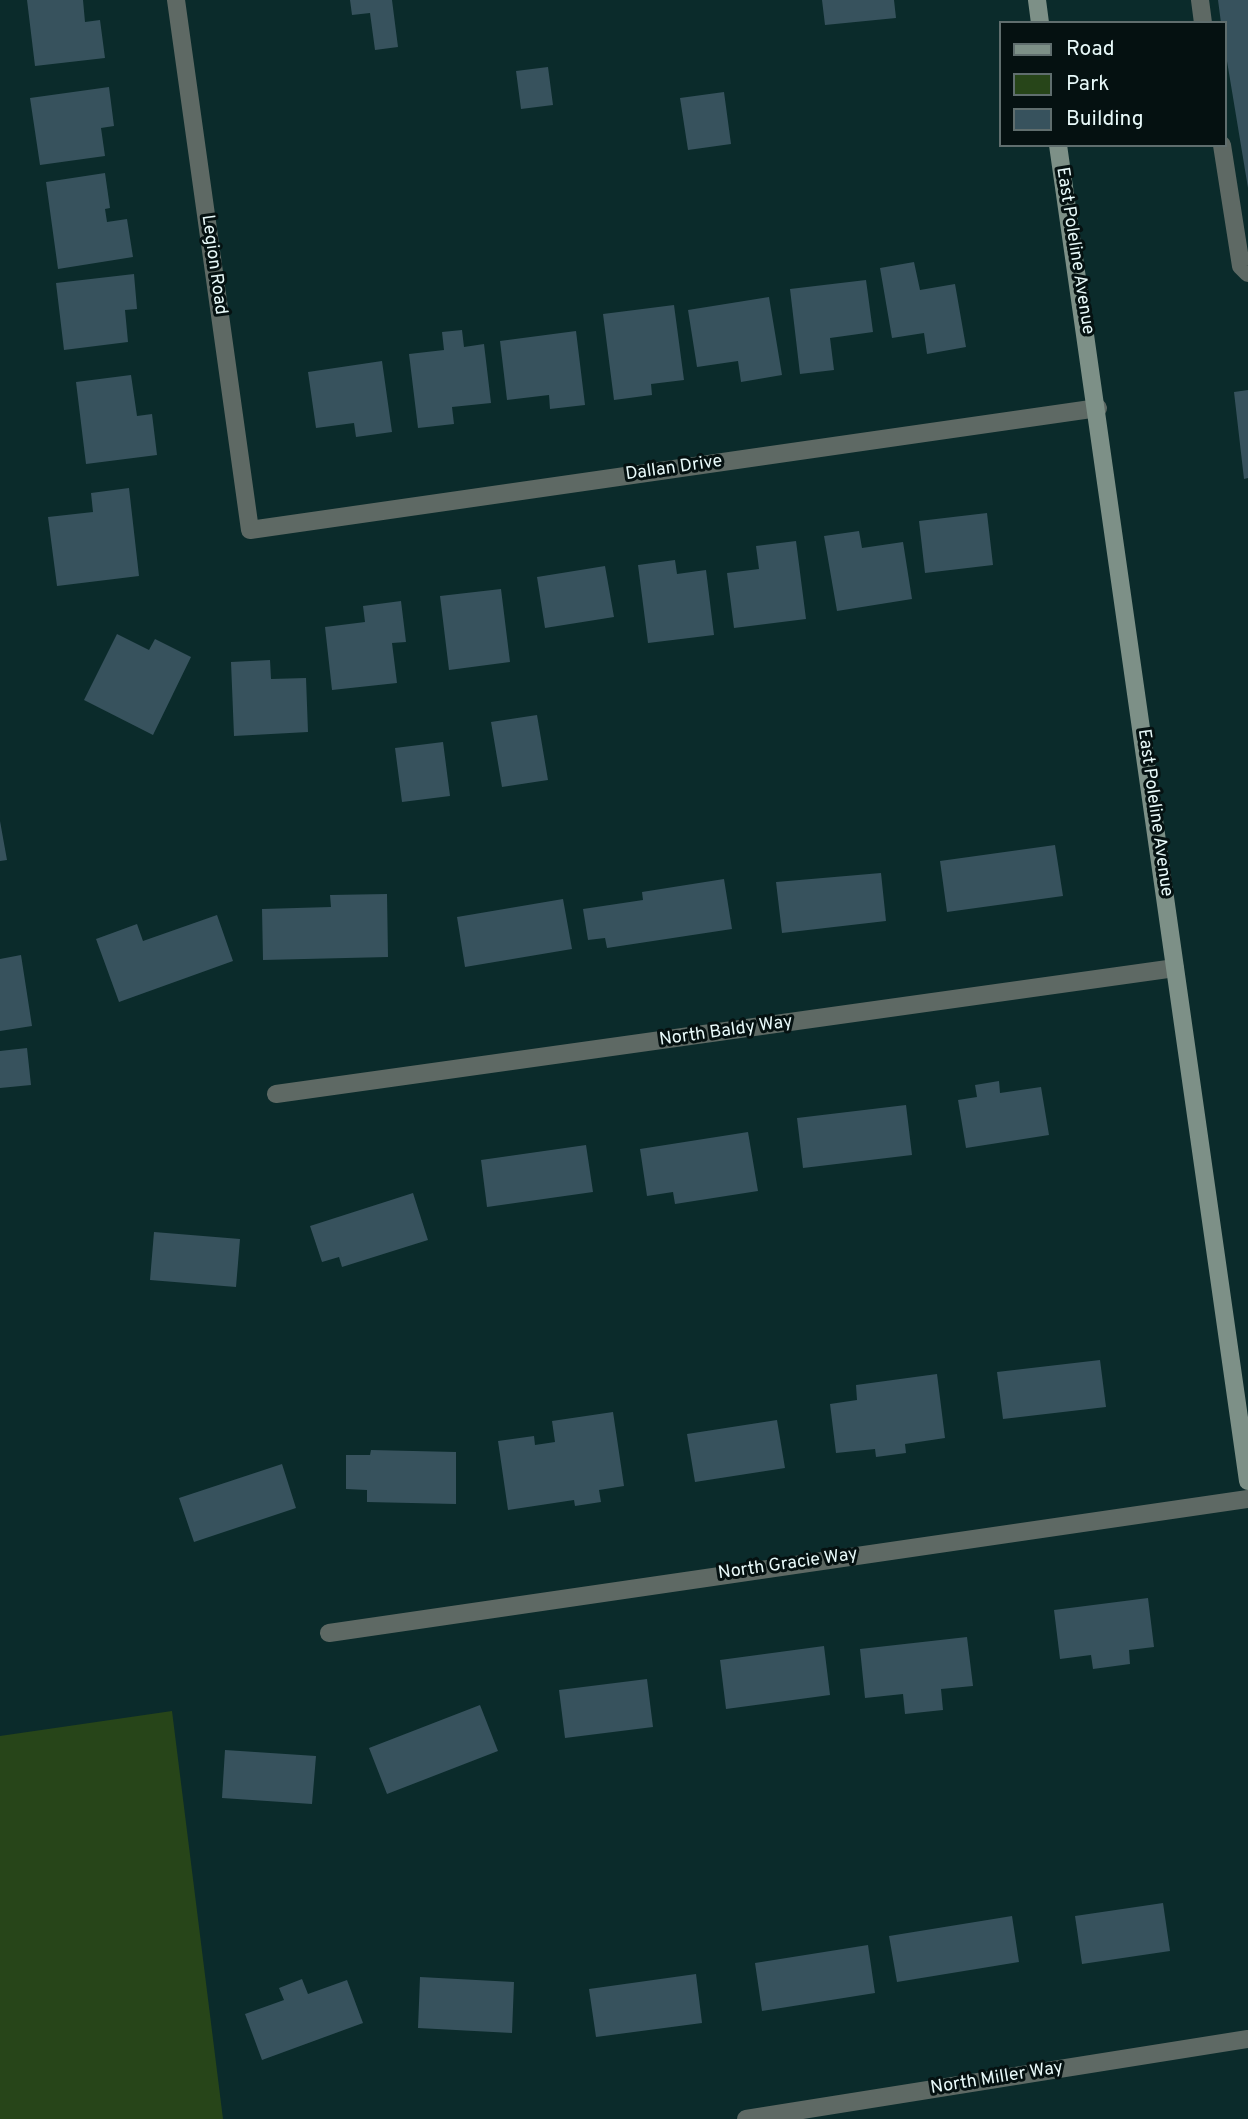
<!DOCTYPE html>
<html>
<head>
<meta charset="utf-8">
<style>
  body { margin:0 }
  #map { position:relative; width:1248px; height:2119px; overflow:hidden; background:#0b2b2b; font-family:Overpass,sans-serif }
  canvas { display:block }
  .legend { position:absolute; left:999px; top:21px; width:228px; height:126px; box-sizing:border-box; background:#051111; border:2px solid #606e6e; margin:0; padding:9px 12px; list-style:none; font-size:21px; color:#e8f9f9 }
  .legend li { display:flex; align-items:center; gap:14px; height:35px }
  .legend b { width:35px; border:2px solid #606e6e }
</style>
</head>
<body>
<div id="map">
<canvas width="1248" height="2119"></canvas>
<ul class="legend">
<li><b style="height:9px;background:#7d9087"></b>Road</li>
<li><b style="height:19px;background:#274519"></b>Park</li>
<li><b style="height:19px;background:#37525d"></b>Building</li>
</ul>
</div>
<script>
const c = document.querySelector('canvas').getContext('2d');
c.lineJoin = 'round';
function fillPath(path, color) { c.fillStyle = color; c.fill(path, 'evenodd'); }
function stroke(path, color, width, dash) { c.strokeStyle = color; c.lineWidth = width; c.lineCap = dash ? 'butt' : 'round'; c.setLineDash(dash || []); c.stroke(path); }
function write(font, color, halo, rows, align = 'center') {
  c.font = font + ' Overpass,sans-serif'; c.lineWidth = 6; c.setLineDash([]); c.textBaseline = 'middle'; c.strokeStyle = halo; c.fillStyle = color; for (const [text, x, y, turn = 0] of rows) {
    c.save(); c.translate(x, y); c.rotate((+turn || 0) * Math.PI / 180); c.textAlign = isNaN(turn) ? turn : align; if (halo) c.strokeText(text, 0, 0); c.fillText(text, 0, 0); c.restore();
  }
}
fillPath(new Path2D(`
  M172 1711 223 2119H0V1736Z`), '#274519');
fillPath(new Path2D(`
  M27 0H83L85 22 100 20 105 58 35 66Z
  M350 0H392L398 47 375 50 370 13 352 15Z
  M822 0H894L896 18 825 25Z
  M1218 0H1248V188L1225 49V23H1221Z
  M548 67 553 105 521 109 516 71Z
  M109 87 114 126 101 128 105 156 40 165 30 98Z
  M724 92 731 144 688 150 680 98Z
  M105 173 110 208 105 209 107 222 127 219 133 257 58 269 46 182Z
  M914 262 920 290 955 284 966 347 927 354 924 333 892 338 880 268Z
  M134 274 137 309 125 310 128 342 64 350 56 283Z
  M866 280 873 332 830 338 834 370 800 374 790 289Z
  M769 297 782 375 741 382 738 361 697 367 688 310Z
  M674 305 684 380 651 384 652 395 614 400 603 314Z
  M462 330 464 347 484 344 491 403 452 407 454 424 418 428 409 354 444 350 442 332Z
  M576 331 585 405 550 409 549 395 507 400 500 341Z
  M382 361 392 432 356 437 354 423 316 428 308 372Z
  M131 375 137 416 152 414 157 455 86 464 76 382Z
  M1248 390V478L1244 479 1234 392Z
  M129 488 139 576 57 586 48 517 93 512 91 493Z
  M987 513 993 565 925 573 919 521Z
  M859 531 862 548 903 542 912 599 837 611 824 536Z
  M796 541 806 619 734 628 727 573 759 569 756 546Z
  M675 560 677 574 706 570 714 635 648 643 638 565Z
  M605 566 614 617 545 628 537 577Z
  M501 589 510 662 449 670 440 596Z
  M401 601 406 642 392 643 397 683 332 690 325 627 365 622 363 606Z
  M117 634 149 650 155 639 191 657 153 735 84 700Z
  M270 660 271 679 306 678 308 732 234 736 231 662Z
  M537 715 548 780 502 787 491 722Z
  M443 742 450 796 402 802 395 748Z
  M0 821 7 860 0 861Z
  M1055 845 1063 896 947 912 940 861Z
  M881 873 886 921 782 933 776 882Z
  M724 879 732 929 607 948 605 938 588 940 583 909 643 900 642 892Z
  M387 894 388 957 263 960 262 909 331 907 330 895Z
  M563 899 572 949 465 967 457 917Z
  M217 915 233 961 119 1002 96 939 137 924 143 941Z
  M21 955 32 1026 0 1031V959Z
  M27 1048 31 1085 0 1088V1051Z
  M999 1081 1000 1093 1041 1087 1049 1135 966 1148 958 1100 977 1097 975 1085Z
  M906 1105 912 1155 803 1168 797 1118Z
  M748 1132 758 1191 675 1204 673 1192 647 1196 640 1149Z
  M586 1145 593 1192 487 1207 481 1160Z
  M413 1193 428 1240 342 1267 339 1257 322 1262 310 1226Z
  M154 1232 240 1239 236 1287 150 1280Z
  M1100 1360 1106 1407 1003 1419 997 1372Z
  M937 1374 945 1438 905 1444 906 1453 876 1457 875 1449 836 1453 830 1404 857 1400 856 1385Z
  M613 1412 624 1486 599 1490 601 1502 575 1506 574 1500 508 1510 498 1441 534 1436 535 1445 555 1442 552 1421Z
  M777 1420 785 1468 695 1482 687 1434Z
  M371 1450 456 1452V1504L367 1502V1490L346 1489V1455H370Z
  M282 1464 296 1508 194 1542 179 1498Z
  M1148 1598 1154 1647 1129 1650 1130 1664 1093 1669 1091 1655 1060 1659 1054 1610Z
  M967 1637 973 1686 941 1689 943 1710 905 1714 903 1694 865 1698 860 1649Z
  M824 1646 830 1695 726 1709 720 1660Z
  M647 1679 653 1727 565 1738 559 1690Z
  M480 1705 498 1751 387 1794 369 1748Z
  M225 1750 316 1756 312 1804 222 1798Z
  M1163 1903 1170 1951 1082 1964 1075 1916Z
  M1012 1916 1019 1962 897 1982 889 1936Z
  M868 1945 875 1993 762 2011 755 1963Z
  M696 1974 702 2023 596 2037 589 1989Z
  M420 1977 514 1982 512 2033 418 2028Z
  M302 1979 308 1994 347 1980 363 2023 262 2060 245 2014 284 2000 279 1988Z`), '#37525d');
stroke(new Path2D(`
  M176 0 250 530 1098 408
  M1200 0 1203 23
  M1222 145 1241 266 1248 273
  M276 1094 1175 968
  M329 1633 1248 1499
  M746 2119 1248 2039`), '#5e6964', 18);
stroke(new Path2D(`
  M1037 0 1040 23
  M1058 145 1248 1481`), '#7d9087', 18);
write('18px', '#e8f9f9', '#051111', [
  ["East Poleline Avenue",1074,251,81],
  ["Legion Road",213,265,82],
  ["Dallan Drive",674,469,-8],
  ["East Poleline Avenue",1154,813,82],
  ["North Baldy Way",726,1032,-8],
  ["North Gracie Way",788,1565,-8],
  ["North Miller Way",997,2079,-9]
]);
</script>
</body>
</html>
